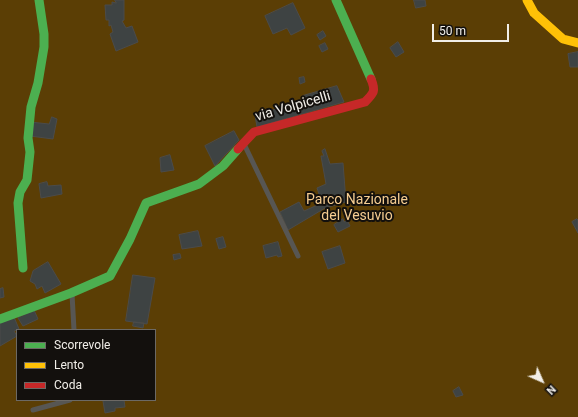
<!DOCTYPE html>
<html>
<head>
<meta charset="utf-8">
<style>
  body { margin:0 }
  #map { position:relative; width:578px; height:417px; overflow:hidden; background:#292622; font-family:Roboto,sans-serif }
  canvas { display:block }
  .legend { position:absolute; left:16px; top:329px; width:140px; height:72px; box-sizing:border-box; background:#13100d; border:1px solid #6c6965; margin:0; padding:5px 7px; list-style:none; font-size:12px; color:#f1eee8 }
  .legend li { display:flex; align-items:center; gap:8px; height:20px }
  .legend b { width:20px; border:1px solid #6c6965 }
  .north { position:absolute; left:522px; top:361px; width:40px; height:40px; -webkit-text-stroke:3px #13100d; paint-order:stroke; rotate:135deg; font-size:11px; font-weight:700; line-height:16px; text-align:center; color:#f1eee8 }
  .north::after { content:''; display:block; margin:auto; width:14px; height:18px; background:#f1eee8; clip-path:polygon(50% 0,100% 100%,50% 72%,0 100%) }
  .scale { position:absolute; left:432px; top:24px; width:77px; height:18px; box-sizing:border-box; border:2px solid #f1eee8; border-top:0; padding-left:5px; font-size:12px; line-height:14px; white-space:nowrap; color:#f1eee8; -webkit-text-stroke:3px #13100d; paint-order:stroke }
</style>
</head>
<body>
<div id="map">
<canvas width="578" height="417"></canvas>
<ul class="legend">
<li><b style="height:5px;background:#4caf50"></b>Scorrevole</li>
<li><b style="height:5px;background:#ffc107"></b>Lento</li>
<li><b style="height:5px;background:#c62828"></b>Coda</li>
</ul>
<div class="north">N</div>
<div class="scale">50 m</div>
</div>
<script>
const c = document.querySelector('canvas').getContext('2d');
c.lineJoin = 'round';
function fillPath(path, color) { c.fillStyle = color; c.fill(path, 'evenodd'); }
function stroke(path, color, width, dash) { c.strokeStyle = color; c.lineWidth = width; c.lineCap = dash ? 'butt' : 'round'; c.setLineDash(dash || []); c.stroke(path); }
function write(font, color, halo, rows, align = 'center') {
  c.font = font + ' Roboto,sans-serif'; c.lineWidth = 4; c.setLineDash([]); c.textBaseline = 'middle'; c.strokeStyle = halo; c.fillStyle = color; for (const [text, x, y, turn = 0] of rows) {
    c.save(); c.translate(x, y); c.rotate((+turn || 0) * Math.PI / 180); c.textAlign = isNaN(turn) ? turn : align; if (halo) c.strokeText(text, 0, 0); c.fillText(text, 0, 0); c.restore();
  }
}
fillPath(new Path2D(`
  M0 0H578V417H0ZM17 330H155V400H17Z`), '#5b3e05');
const building = new Path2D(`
  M115 0H124V20L122 21 126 28 132 26 138 42 116 51 110 34 113 32 111 25 109 26V20H106L105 5H112V2L116 3Z
  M414 0H425L426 6 416 8Z
  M293 3 305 28 291 35 287 28 273 34 265 16Z
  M323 31 326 36 320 40 317 35Z
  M398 42 404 52 396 57 390 48Z
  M325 43 328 49 322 52 319 46Z
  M578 52V67H570L568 54Z
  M304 77 305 82 300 84 299 78Z
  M337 86 344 102 257 127 255 115 304 101 303 96Z
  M52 117 57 119 53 139 30 136V122L49 124Z
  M234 131 239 140 215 166 205 146Z
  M325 149 330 164 343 163 346 202 325 208 288 230 280 212 299 202 304 211 322 203 333 201 331 194 320 197 317 188 326 184 321 156H324L322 151Z
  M170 155 174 170 161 172 160 158Z
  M47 182 48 186 61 185 62 194 41 198 39 184Z
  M343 219 344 222 347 220 350 226 338 232 334 225Z
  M577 219 578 220V233L572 222Z
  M198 231 202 246 182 249 179 235Z
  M223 237 226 247 219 249 216 239Z
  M278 242 282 256 278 257 277 255 266 258 263 246Z
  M340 246 345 263 328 269 322 252Z
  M180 254 181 258 174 260 173 255Z
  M48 262 61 284 45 293 42 286 37 289 35 284 30 281 33 271Z
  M133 275 155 278 147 324 126 321Z
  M3 288 4 297 0 298V289Z
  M34 310 38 319 23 326 18 318Z
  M14 317 19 329 14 331 17 336 0 346V322Z
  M134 322 144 323 143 328 133 326Z
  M459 387 463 395 456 397 453 391Z
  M105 400H124L125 407 115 408V411L105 413 103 401Z`);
fillPath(building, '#3e4343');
stroke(building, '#4b4b4a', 1);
stroke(new Path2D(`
  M244 144 298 256
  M72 294 74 330
  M33 410 70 400`), '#575653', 5);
stroke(new Path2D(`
  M336 0 371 79
  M23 268 18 203 20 192 27 180 30 152 28 138 31 107 38 83 44 47V34L39 0
  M0 319 71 293 110 276 130 239 146 203 199 184 223 166 238 149`), '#4caf50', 9);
stroke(new Path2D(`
  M527 0 534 13 563 39 578 43`), '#ffc107', 9);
stroke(new Path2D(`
  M238 149 254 132 365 102C374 93 376 91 371 79`), '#c62828', 9);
write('14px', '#f1eee8', '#13100d', [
  ["via Volpicelli",293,107,-16]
]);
write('14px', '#f6cd91', '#13100d', [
  ["Parco Nazionale",357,200],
  ["del Vesuvio",357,216]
]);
</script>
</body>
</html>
